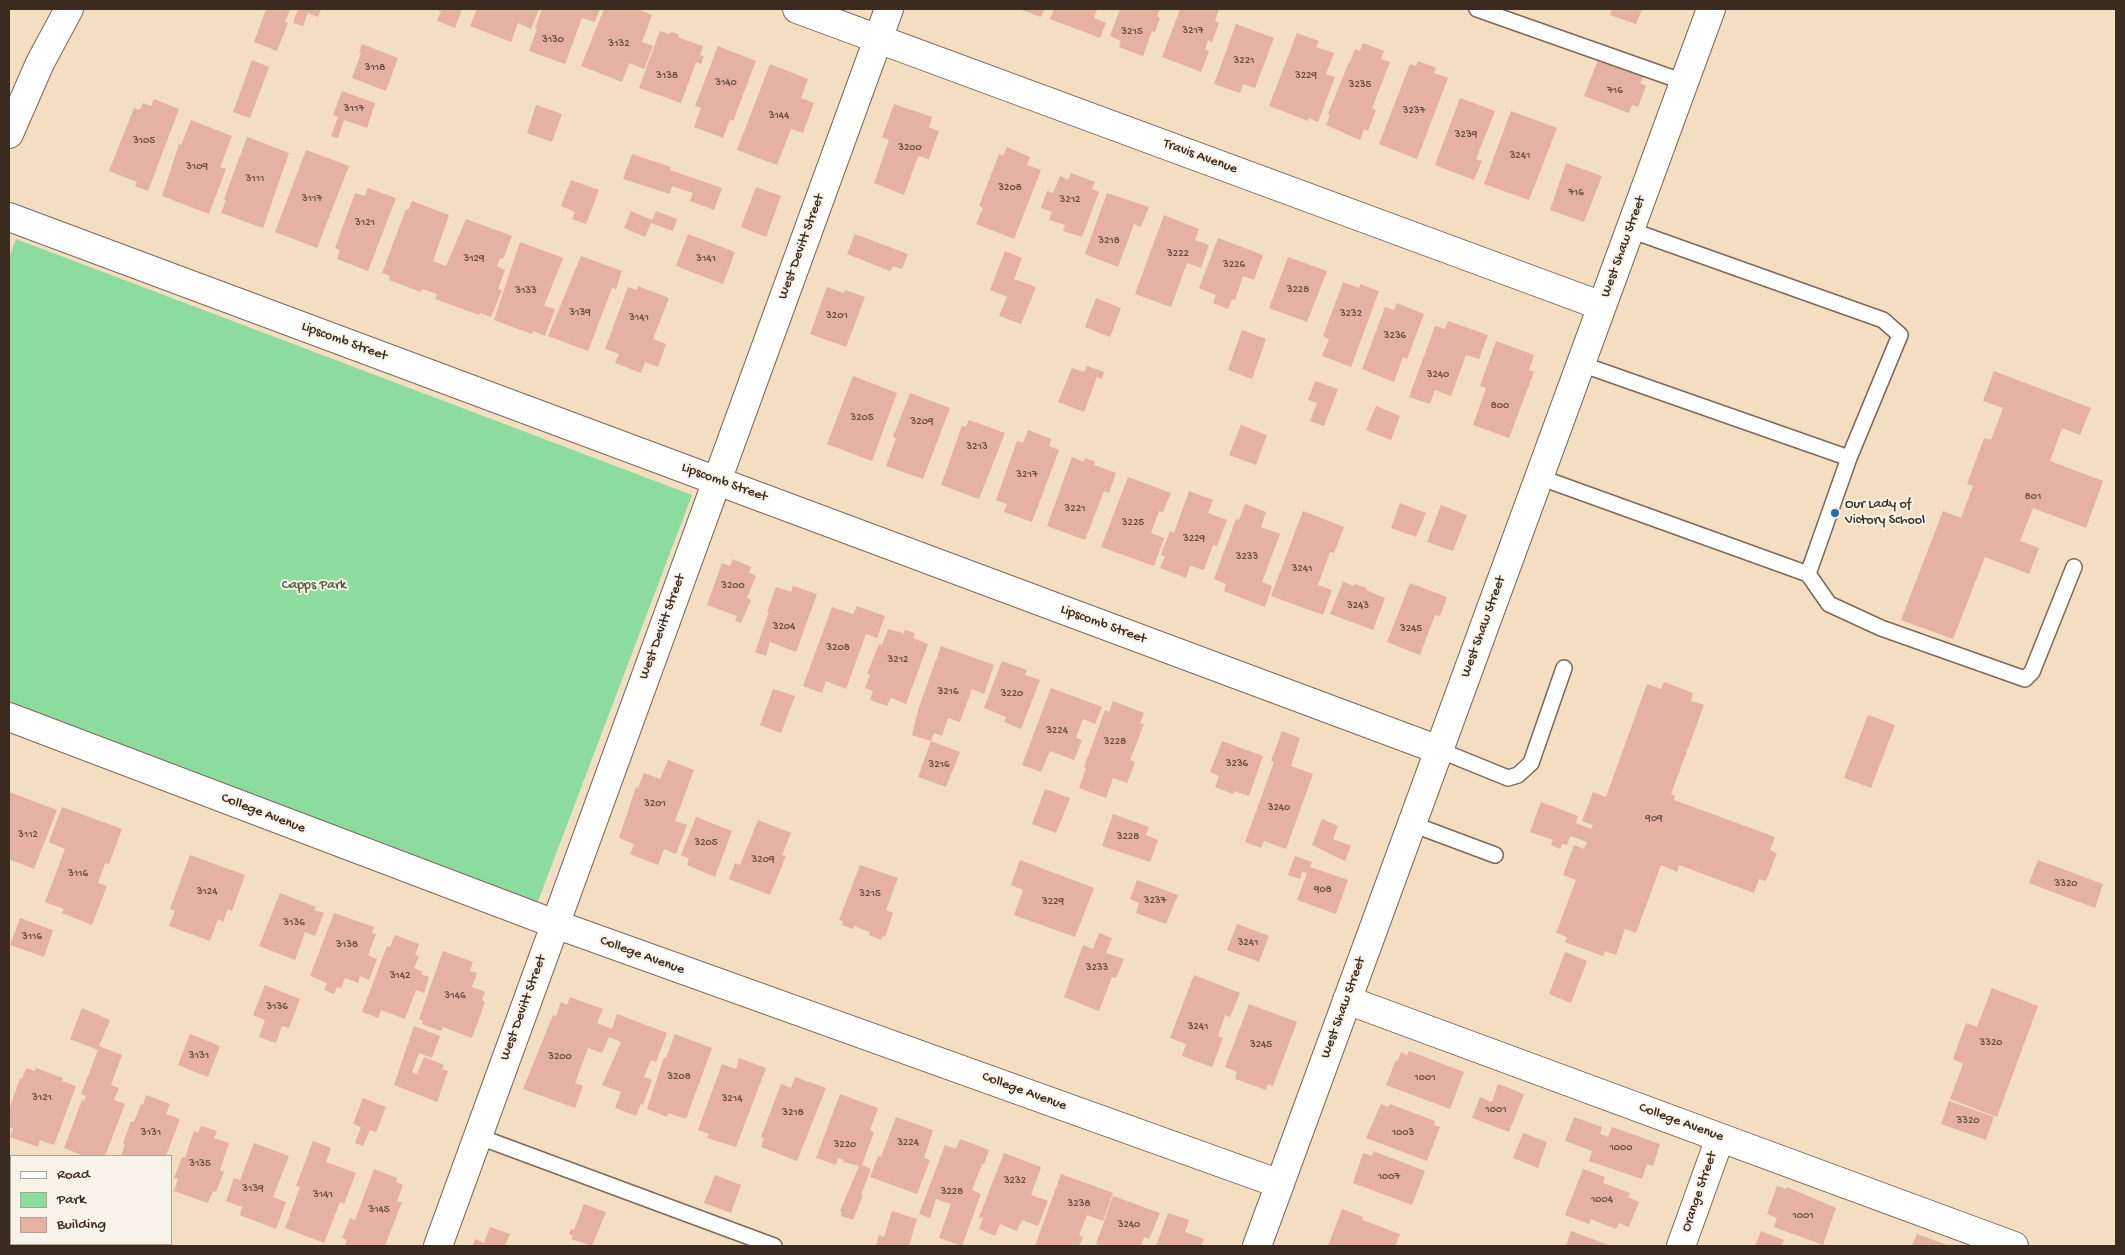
<!DOCTYPE html>
<html>
<head>
<meta charset="utf-8">
<style>
  body { margin:0 }
  #map { position:relative; width:2125px; height:1255px; overflow:hidden; background:#f3dec1; font-family:"Gochi Hand",sans-serif }
  canvas { display:block }
  .frame { position:absolute; inset:0; border:10px solid #3b2a1e; pointer-events:none }
  .legend { position:absolute; left:10px; top:1155px; width:162px; height:90px; box-sizing:border-box; background:#f7f3e8; border:1px solid #aca397; margin:0; padding:6px 9px; list-style:none; font-size:15px; color:#3b2a1e }
  .legend li { display:flex; align-items:center; gap:10px; height:25px }
  .legend b { width:25px; border:1px solid #aca397 }
</style>
</head>
<body>
<div id="map">
<canvas width="2125" height="1255"></canvas>
<div class="frame"></div>
<ul class="legend">
<li><b style="height:6px;background:#fff"></b>Road</li>
<li><b style="height:14px;background:#8cdd9d"></b>Park</li>
<li><b style="height:14px;background:#e4b1a2"></b>Building</li>
</ul>
</div>
<script>
const c = document.querySelector('canvas').getContext('2d');
c.lineJoin = 'round';
function fillPath(path, color) { c.fillStyle = color; c.fill(path, 'evenodd'); }
function stroke(path, color, width, dash) { c.strokeStyle = color; c.lineWidth = width; c.lineCap = dash ? 'butt' : 'round'; c.setLineDash(dash || []); c.stroke(path); }
function write(font, color, halo, rows, align = 'center') {
  c.font = font + ' "Gochi Hand",sans-serif'; c.lineWidth = 4; c.setLineDash([]); c.textBaseline = 'middle'; c.strokeStyle = halo; c.fillStyle = color; for (const [text, x, y, turn = 0] of rows) {
    c.save(); c.translate(x, y); c.rotate((+turn || 0) * Math.PI / 180); c.textAlign = isNaN(turn) ? turn : align; if (halo) c.strokeText(text, 0, 0); c.fillText(text, 0, 0); c.restore();
  }
}
fillPath(new Path2D(`
  M16 239 692 495 537 904 9 704V258Z`), '#8cdd9d');
fillPath(new Path2D(`
  M266 9H290L285 22 288 23 277 51 254 42Z
  M298 9H321L318 17 308 13 303 26 293 23Z
  M435 9H462L455 28 437 21 441 11Z
  M477 9H539L531 29 518 23 511 42 470 26Z
  M542 9H600L595 22 582 18 565 64 529 51 537 29 535 28Z
  M604 9H638L652 15 642 42 653 46 644 69 629 63 622 82 581 66Z
  M1019 9H1044L1041 17Z
  M1054 9H1097L1094 18 1106 23 1100 38 1050 19Z
  M1120 9H1160L1157 16 1160 18 1155 32 1152 31 1143 56 1119 47 1121 41 1110 36Z
  M1180 9H1219L1215 21 1219 23 1212 42 1208 40 1205 50 1209 51 1201 72 1162 57Z
  M1612 9H1642L1636 24 1610 15Z
  M1236 24 1274 38 1255 88 1243 84 1240 93 1214 84Z
  M660 31 669 34 672 32 678 34 679 38 703 46 700 55 704 56 701 64 696 62 681 103 639 88Z
  M1297 33 1319 41 1316 47 1334 53 1326 74 1335 77 1318 122 1309 118 1308 121 1269 106Z
  M1363 43 1384 51 1381 59 1390 62 1372 108 1376 110 1368 131 1364 129 1360 140 1326 125 1330 115 1328 114 1349 62H1350L1355 49 1360 51Z
  M362 44 398 58 386 91 352 78 361 53 359 52Z
  M718 46 756 61 733 121 730 119 723 138 694 127 701 108 695 106Z
  M252 60 269 67 250 118 233 112Z
  M1598 60 1643 77 1640 83 1646 86 1638 107 1632 105 1629 113 1584 96Z
  M1418 61 1436 68 1434 73 1448 78 1417 159 1379 144 1410 64 1416 66Z
  M770 64 808 79 801 98 814 103 803 133 791 129 777 165 737 150Z
  M342 91 375 103 367 128 344 120 338 138 331 136 338 117 333 115Z
  M1460 98 1495 111 1476 159 1482 161 1474 180 1435 165Z
  M154 99 179 109 148 191 135 186 137 182 109 171 134 108 140 110 143 103 151 106Z
  M894 104 932 117 929 127 939 131 929 159 918 156 904 195 874 183 889 140 882 137Z
  M536 105 562 114 552 142 527 133Z
  M1511 111 1557 128 1529 200 1484 184Z
  M191 120 232 136 220 167 226 169 209 214 162 196 179 144 181 145Z
  M247 137 289 153 263 228 221 213 226 200 224 199Z
  M1007 147 1030 157 1027 165 1041 170 1014 239 976 224 983 208 979 206 999 154 1003 156Z
  M306 150 349 166 317 248 275 232Z
  M632 154 671 167 670 170 722 188 714 210 690 201 693 193 672 186 670 194 623 179Z
  M1566 163 1602 176 1584 222 1550 210Z
  M1071 173 1095 182 1092 189 1099 192 1082 237 1063 231 1065 225 1049 220 1052 212 1041 208 1047 191 1053 193 1060 176 1068 180Z
  M571 180 599 190 586 224 572 219 575 212 561 206Z
  M756 187 781 196 766 237 741 227Z
  M368 188 396 198 368 271 337 259 340 250 335 248 355 193 365 196Z
  M1107 193 1149 207 1141 227 1134 224 1118 267 1085 254Z
  M412 201 449 215 433 261 446 266 466 219 512 236 503 259 500 258 497 266 505 270 498 289 502 290 491 317 480 313 479 315 435 299 437 294 422 289 421 292 389 280 390 276 382 273 406 209 408 210Z
  M631 211 652 220 656 211 677 219 673 231 651 223 645 237 624 228Z
  M1164 215 1199 229 1195 240 1209 245 1201 268 1187 263 1171 307 1135 294Z
  M688 234 735 252 723 284 676 266Z
  M855 234 908 254 902 269 893 266 890 271 847 254Z
  M1218 238 1263 255 1254 280 1243 276 1235 300 1232 299 1228 309 1213 303 1216 295 1199 288Z
  M520 242 563 258 544 306 555 309 545 336 533 331 532 334 494 320Z
  M1005 251 1022 258 1014 279 1036 287 1021 324 999 316 1007 297 990 290Z
  M581 256 622 271 616 289 612 288 588 351 548 336Z
  M1288 257 1327 271 1307 322 1269 308Z
  M1343 282 1359 288 1360 284 1379 291 1351 367 1322 356 1329 339 1323 336Z
  M638 286 669 298 653 339 666 344 658 367 645 362 641 373 615 363 619 354 605 349 628 287 637 290Z
  M827 287 844 293 845 290 865 297 846 347 810 334Z
  M1096 298 1121 308 1110 337 1085 327Z
  M1397 303 1424 314 1407 359 1403 357 1394 382 1362 369 1385 307 1394 310Z
  M1448 321 1488 335 1479 359 1466 355 1451 396 1435 390 1430 404 1409 397 1435 326 1445 329Z
  M1242 330 1266 339 1252 379 1228 370Z
  M1496 341 1534 355 1529 370 1534 372 1509 438 1473 425 1486 388 1480 386Z
  M1087 366 1104 372 1102 379 1097 377 1084 412 1058 402 1072 368 1084 372Z
  M1994 371 2091 408 2080 435 2062 428 2050 461 2103 481 2086 528 2033 508 2020 541 2039 548 2029 574 1985 557 1953 639 1901 620 1943 511 1961 518 1973 486 1967 484 1984 438 1991 440 2003 408 1983 401Z
  M853 376 897 393 872 461 827 444Z
  M1315 381 1338 389 1324 426 1310 421 1317 403 1308 400Z
  M910 393 950 408 923 479 886 466 896 438 893 437Z
  M1376 406 1400 416 1391 440 1366 430Z
  M969 420 1005 433 979 499 941 485 962 426 966 427Z
  M1241 425 1267 435 1256 465 1229 455Z
  M1028 430 1051 439 1049 446 1059 450 1032 522 1004 512 1007 504 996 500 1017 441 1023 443Z
  M1072 457 1084 462 1085 458 1095 462 1094 465 1116 473 1109 493 1104 491 1085 540 1047 526Z
  M1128 477 1171 493 1163 512 1159 511 1151 533 1164 538 1154 566 1101 547Z
  M1189 491 1213 500 1208 513 1227 520 1217 546 1213 545 1204 570 1190 566 1186 578 1160 568 1165 556 1161 555 1170 531 1174 533Z
  M1400 503 1426 513 1416 537 1391 528Z
  M1245 504 1266 512 1261 527 1280 534 1262 582 1272 586 1265 607 1224 591 1226 584 1214 579 1236 519 1239 520Z
  M1441 505 1467 515 1453 551 1427 542Z
  M1303 511 1344 527 1334 553 1330 552 1318 585 1332 590 1323 615 1271 596Z
  M733 559 751 567 749 573 756 576 747 598 751 600 741 623 735 621 737 616 707 605 722 563 730 566Z
  M1343 582 1354 586 1355 584 1367 588 1366 590 1385 598 1373 630 1330 614Z
  M1410 583 1447 597 1440 616 1435 615 1420 655 1387 642Z
  M793 586 817 594 796 652 770 642 766 656 755 652 769 612H767L776 587 791 592Z
  M857 606 885 616 877 638 866 634 846 689 826 681 822 693 803 686 832 607 853 614Z
  M888 629 903 633V635L905 630 915 633 913 638 928 644 906 704 891 698 887 706 870 700 873 691 865 688 870 675 867 674 879 644 882 645Z
  M941 646 994 665 984 694 972 689 960 722 948 718 942 736 934 733 931 741 912 735 919 707Z
  M1002 661 1027 670 1025 675 1040 680 1021 729 1004 722 1006 717 984 708Z
  M1664 682 1693 693 1691 701 1704 705 1671 794 1675 796 1674 800 1775 837 1770 850 1777 853 1766 881 1759 879 1754 893 1679 865 1677 872 1661 865 1636 933 1625 929 1616 955 1605 951 1603 956 1565 942 1567 937 1556 933 1576 880 1563 875 1574 845 1584 849 1587 842 1570 836 1567 845 1562 844 1560 849 1551 845 1553 840 1530 832 1541 802 1578 816 1576 823 1591 829 1593 825 1582 821 1593 792 1606 797 1647 684 1661 689Z
  M1051 688 1102 707 1095 724 1083 719 1076 738 1082 740 1074 760 1050 751 1041 772 1022 765Z
  M773 689 795 696 781 733 760 725Z
  M1113 701 1144 713 1140 723 1144 724 1130 760 1135 762 1127 783 1113 778 1106 798 1079 788 1086 768 1084 767 1105 710 1109 712Z
  M1868 715 1895 725 1871 788 1844 778Z
  M1282 731 1300 738 1291 766 1313 774 1286 849 1264 841 1261 848 1245 842 1274 762 1271 761Z
  M931 741 960 752 946 787 918 777Z
  M1222 741 1263 756 1249 796 1234 791 1233 794 1215 787 1219 776 1210 772Z
  M668 760 694 770 675 821 687 825 676 854 664 849 658 865 630 854 634 844 619 838 636 787 638 788 644 773 660 779Z
  M1045 789 1070 798 1056 833 1032 824Z
  M9 792 57 810 34 869 9 859Z
  M62 807 122 829 109 864 105 863 98 883 107 886 92 925 62 913 64 909 45 902 65 849 49 842Z
  M1113 814 1149 827 1146 835 1158 840 1150 862 1102 846Z
  M696 817 732 831 715 877 687 865 689 858 681 855Z
  M1322 819 1338 826 1333 839 1351 846 1345 861 1312 845Z
  M758 820 791 833 782 855 786 856 770 895 729 879 735 863 740 865Z
  M190 855 245 875 232 911 228 909 223 922 218 919 210 941 169 926 175 911 170 909Z
  M1295 856 1312 862 1310 867 1348 880 1336 914 1297 900 1307 873 1302 872 1300 879 1288 875Z
  M1020 860 1094 888 1075 937 1014 915 1023 890 1011 885Z
  M2038 860 2103 884 2095 908 2029 883Z
  M860 865 898 878 886 910 893 913 885 937 883 936 881 940 869 935 870 932 854 926 853 929 842 925 843 921 839 920Z
  M1137 880 1178 895 1166 924 1136 913 1139 903 1130 899Z
  M280 893 316 907 314 910 324 913 315 936 305 932 295 960 259 946Z
  M334 913 374 927 372 933 376 934 368 955 377 959 369 980 360 976 358 983 345 978 341 988 337 987 334 994 324 990 327 983 310 976Z
  M20 918 53 930 44 957 10 945Z
  M1237 924 1269 936 1259 962 1227 950Z
  M1099 933 1112 938 1106 953 1124 959 1116 978 1112 977 1099 1011 1064 997 1083 945 1093 949Z
  M395 935 419 944 415 955 419 956 414 968 423 972 421 974 429 977 424 993 416 990 405 1019 381 1010 378 1018 362 1012 387 946 390 947Z
  M443 951 473 962 470 971 477 973 472 987 485 992 482 1000 485 1002 472 1038 443 1027 441 1031 422 1024 423 1021 419 1019Z
  M1565 952 1587 961 1571 1003 1549 994Z
  M1194 975 1240 993 1230 1017 1225 1015 1218 1036 1223 1038 1212 1067 1182 1056 1186 1044 1170 1038Z
  M265 985 300 999 289 1028 282 1026 276 1043 259 1037 265 1020 253 1015Z
  M1992 988 2038 1006 1997 1117 1950 1099 1963 1064 1953 1059 1966 1023 1977 1027Z
  M570 997 603 1009 597 1023 612 1029 617 1014 667 1033 656 1062 651 1060 644 1077 652 1080 643 1105 641 1103 636 1116 615 1108 621 1092 602 1085 621 1042 609 1037 602 1053 588 1048 575 1083 583 1086 575 1108 523 1089 553 1015 556 1016 561 1002 567 1005Z
  M1249 1004 1297 1022 1273 1086 1268 1084 1266 1090 1235 1079 1237 1072 1225 1067Z
  M82 1008 110 1020 99 1046 122 1055 111 1085 119 1088 114 1100 125 1104 105 1156H84L64 1148 82 1100 84 1101 86 1096 81 1094 98 1050 70 1039Z
  M414 1026 440 1036 432 1058 419 1053 412 1072 417 1074 424 1057 444 1065 442 1069 448 1071 437 1102 394 1085Z
  M190 1034 220 1046 208 1077 178 1065Z
  M675 1034 712 1048 686 1119 668 1113 667 1117 647 1109 664 1057 666 1058Z
  M1409 1051 1464 1072 1450 1109 1386 1085 1396 1060 1398 1061 1401 1052 1407 1055Z
  M739 1058 766 1068 736 1147 707 1138 709 1134 698 1130 722 1064 736 1069Z
  M26 1068 35 1071 36 1068 63 1078 62 1081 76 1086 54 1145 40 1140 38 1147 10 1137 13 1129 9 1127V1110L20 1078 22 1079Z
  M795 1077 826 1088 797 1161 761 1147 764 1138 761 1137 781 1084 791 1088Z
  M1498 1084 1524 1094 1509 1132 1472 1118 1480 1097 1492 1102Z
  M840 1094 878 1108 870 1130 874 1132 862 1165 871 1169 861 1195H863L853 1220 841 1216 842 1212 840 1211 859 1166 843 1162 844 1160 838 1158 836 1165 816 1158Z
  M146 1095 170 1104 166 1114 180 1119 166 1156H121L125 1144 123 1143 131 1121 134 1122 141 1104 143 1105Z
  M363 1098 386 1107 376 1132 370 1130 363 1146 355 1143 361 1127 353 1124Z
  M1949 1101 1994 1117 1986 1140 1941 1124Z
  M1381 1104 1388 1107 1390 1104 1435 1121 1434 1125 1440 1127 1427 1161 1366 1138Z
  M896 1117 933 1130 924 1158 930 1160 917 1194 870 1177 878 1156 881 1157Z
  M1574 1117 1602 1127 1600 1134 1608 1137 1612 1127 1660 1144 1653 1166 1647 1164 1642 1179 1589 1161 1592 1151 1565 1141Z
  M201 1126 217 1131 214 1138 229 1143 220 1170 224 1172 216 1192 213 1191 208 1203 174 1191 178 1179 174 1178 182 1157 185 1158 194 1131 198 1133Z
  M1523 1133 1547 1142 1538 1168 1513 1158Z
  M960 1139 989 1150 984 1164H982L972 1190 981 1194 962 1246 939 1238 951 1204 936 1199 930 1218 919 1214 945 1145 956 1149Z
  M313 1141 331 1148 326 1162 356 1173 344 1204 340 1202 324 1243 285 1228 300 1187 296 1186Z
  M254 1143 289 1156 273 1197 286 1202 276 1229 240 1215 242 1207 226 1201 234 1178 240 1180Z
  M1373 1151 1425 1171 1412 1205 1353 1183 1363 1153 1372 1156Z
  M1004 1153 1041 1167 1031 1195 1048 1201 1038 1226 1022 1220 1017 1231 1000 1224 995 1236 979 1229 983 1218 979 1217Z
  M374 1169 397 1178 396 1182 403 1185 397 1201 402 1202 385 1246H345L347 1240 342 1238 350 1218 355 1220Z
  M1583 1169 1605 1177 1603 1183 1630 1193 1628 1197 1639 1202 1629 1227 1619 1223 1616 1229 1591 1219 1589 1224 1565 1215Z
  M1061 1174 1113 1193 1103 1221 1087 1215 1079 1235 1083 1237 1079 1246H1035Z
  M715 1175 741 1185 731 1213 704 1203Z
  M1777 1186 1786 1189 1787 1187 1836 1208 1823 1245 1774 1227 1777 1218 1767 1214Z
  M1113 1196 1160 1213 1149 1239 1144 1237 1141 1246H1101L1096 1244Z
  M584 1204 606 1212 592 1246 571 1239 573 1236 569 1234 571 1229 574 1230Z
  M1342 1209 1363 1217 1362 1220 1400 1234 1395 1246H1328Z
  M892 1211 917 1219 909 1246 876 1245 879 1235 884 1237Z
  M1168 1213 1189 1220 1185 1232 1204 1239 1201 1246H1156Z
  M490 1227 510 1234 505 1246H473L475 1239 484 1243Z
  M1571 1231 1611 1246H1566Z
  M1761 1231 1784 1240 1781 1246H1755Z
  M1917 1234 1950 1246H1912Z`), '#e4b1a2');
const service = new Path2D(`
  M1477 9 1684 82
  M1630 230 1883 320 1900 335 1849 458 1808 574
  M1581 364 1849 458
  M1539 477 1808 574 1829 604 1881 628 2025 679 2032 672 2074 567
  M1439 750 1508 778 1518 775 1531 763 1564 668
  M1412 824 1495 855
  M477 1136 774 1246`);
const minor = new Path2D(`
  M797 9 1602 306
  M9 217 1439 750
  M9 717 555 924 1280 1184
  M1347 1000 2014 1246
  M9 1198 11 1199
  M135 1244 142 1246
  M438 1246 889 9
  M1257 1246 1711 9
  M1681 1246 1720 1138`);
const secondary = new Path2D(`
  M9 134 40 63 69 9`);
stroke(service, '#7b6957', 18);
stroke(minor, '#7b6957', 30);
stroke(secondary, '#7b6957', 30);
stroke(service, '#fff', 15);
stroke(minor, '#fff', 28);
stroke(secondary, '#fff', 28);
for (const [x, y, r, color] of [
  [1835,513,5,"#1f6fb2"]
]) { const dot = new Path2D(); dot.arc(x, y, r, 0, 2 * Math.PI); c.fillStyle = color; c.fill(dot); stroke(dot, '#f7f3e8', 2); }
write('11px', '#654c3f', null, [
  ["3217",1193,31],
  ["3215",1132,32],
  ["3130",553,40],
  ["3132",619,44],
  ["3221",1244,61],
  ["3118",375,68],
  ["3138",667,76],
  ["3229",1306,76],
  ["3140",726,83],
  ["3235",1360,85],
  ["716",1615,91],
  ["3117",354,109],
  ["3237",1414,111],
  ["3144",779,116],
  ["3239",1466,135],
  ["3105",144,141],
  ["3200",910,148],
  ["3241",1520,156],
  ["3109",197,167],
  ["3111",255,179],
  ["3208",1010,188],
  ["716",1576,193],
  ["3117",312,199],
  ["3212",1070,200],
  ["3121",365,223],
  ["3218",1109,241],
  ["3222",1178,254],
  ["3129",474,259],
  ["3141",706,259],
  ["3226",1234,265],
  ["3228",1298,290],
  ["3133",526,291],
  ["3139",580,313],
  ["3232",1351,314],
  ["3201",837,316],
  ["3141",639,318],
  ["3236",1395,336],
  ["3240",1438,375],
  ["800",1500,406],
  ["3205",862,418],
  ["3209",922,422],
  ["3213",977,447],
  ["3217",1027,475],
  ["801",2033,497],
  ["3221",1075,509],
  ["3225",1133,523],
  ["3229",1194,539],
  ["3233",1247,557],
  ["3241",1302,569],
  ["3200",733,586],
  ["3243",1358,606],
  ["3204",784,627],
  ["3245",1411,629],
  ["3208",838,648],
  ["3212",898,660],
  ["3216",948,692],
  ["3220",1012,694],
  ["3224",1057,731],
  ["3228",1115,742],
  ["3236",1237,764],
  ["3216",939,765],
  ["3201",655,804],
  ["3240",1279,808],
  ["909",1654,819],
  ["3112",28,835],
  ["3228",1128,837],
  ["3205",706,843],
  ["3209",763,860],
  ["3116",78,874],
  ["3320",2066,884],
  ["908",1323,890],
  ["3124",207,892],
  ["3215",870,894],
  ["3237",1155,901],
  ["3229",1053,902],
  ["3136",294,923],
  ["3116",32,937],
  ["3241",1248,943],
  ["3138",347,945],
  ["3233",1097,968],
  ["3142",400,976],
  ["3146",455,996],
  ["3136",277,1007],
  ["3241",1198,1027],
  ["3320",1991,1043],
  ["3245",1261,1045],
  ["3131",199,1056],
  ["3200",560,1057],
  ["3208",679,1077],
  ["1001",1425,1078],
  ["3121",42,1098],
  ["3214",732,1099],
  ["1001",1496,1110],
  ["3218",793,1113],
  ["3320",1968,1121],
  ["3131",151,1133],
  ["1003",1403,1133],
  ["3224",908,1143],
  ["3220",845,1145],
  ["1000",1621,1148],
  ["3135",200,1164],
  ["1007",1389,1177],
  ["3232",1015,1181],
  ["3139",253,1189],
  ["3228",952,1192],
  ["3141",323,1195],
  ["1004",1602,1200],
  ["3238",1079,1204],
  ["3145",379,1210],
  ["1001",1803,1216],
  ["3240",1129,1225]
]);
write('14px', '#3b2a1e', '#f7f3e8', [
  ["Travis Avenue",1200,157,20],
  ["West Devitt Street",802,247,-70],
  ["West Shaw Street",1624,247,-70],
  ["Lipscomb Street",344,342,20],
  ["Lipscomb Street",724,483,20],
  ["Lipscomb Street",1103,625,20],
  ["West Devitt Street",663,627,-70],
  ["West Shaw Street",1484,627,-70],
  ["College Avenue",263,814,21],
  ["College Avenue",642,956,20],
  ["West Devitt Street",524,1008,-70],
  ["West Shaw Street",1344,1008,-70],
  ["College Avenue",1024,1092,20],
  ["College Avenue",1681,1123,20],
  ["Orange Street",1700,1192,-71]
]);
write('14px', '#3b2a1e', '#f7f3e8', [
  ["Our Lady of",1845,505],
  ["Victory School",1845,521]
], 'left');
write('14px', '#4f573e', '#f7f3e8', [
  ["Capps Park",314,586]
]);
</script>
</body>
</html>
